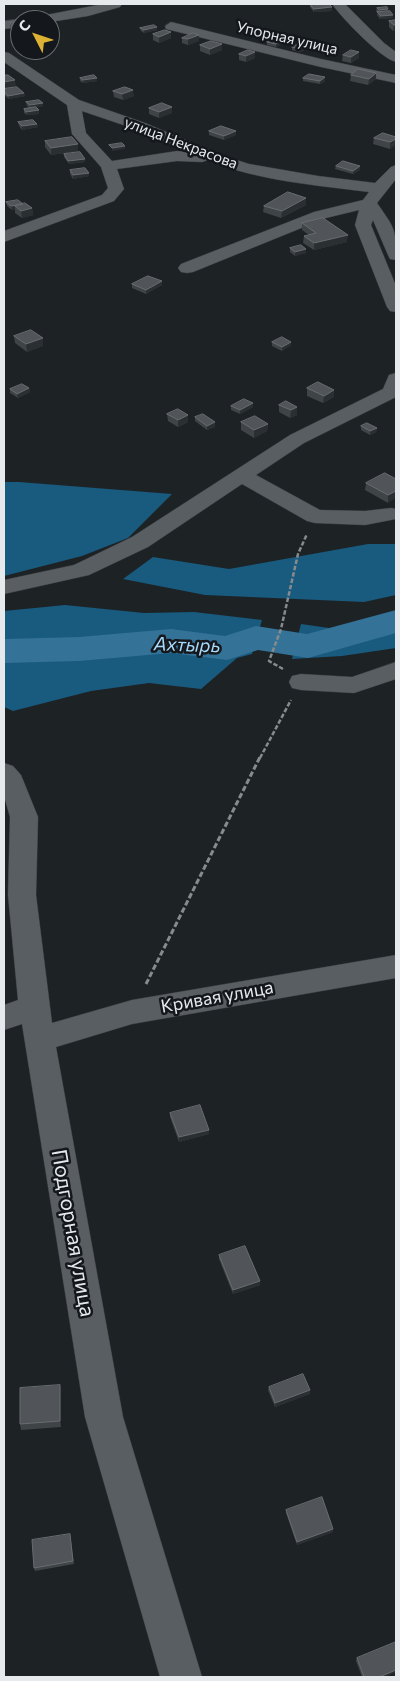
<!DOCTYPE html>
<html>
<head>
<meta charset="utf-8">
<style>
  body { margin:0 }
  #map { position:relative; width:400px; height:1681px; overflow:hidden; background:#1d2225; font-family:Commissioner,sans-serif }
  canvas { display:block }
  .frame { position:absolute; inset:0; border:5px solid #e6eaec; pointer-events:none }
  .north { position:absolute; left:10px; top:10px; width:50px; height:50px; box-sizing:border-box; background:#14181c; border:1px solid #686c6f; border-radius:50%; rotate:311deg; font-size:14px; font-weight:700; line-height:20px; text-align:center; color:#e6eaec }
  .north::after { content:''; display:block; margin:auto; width:18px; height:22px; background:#ddb133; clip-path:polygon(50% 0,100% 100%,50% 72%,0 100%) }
</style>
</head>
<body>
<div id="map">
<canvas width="400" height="1681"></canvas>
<div class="frame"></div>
<div class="north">С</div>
</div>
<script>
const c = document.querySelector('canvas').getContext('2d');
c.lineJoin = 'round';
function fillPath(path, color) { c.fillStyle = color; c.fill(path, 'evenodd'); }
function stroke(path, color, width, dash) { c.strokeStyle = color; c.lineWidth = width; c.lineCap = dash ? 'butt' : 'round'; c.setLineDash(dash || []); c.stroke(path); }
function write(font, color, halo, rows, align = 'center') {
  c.font = font + ' Commissioner,sans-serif'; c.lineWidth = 5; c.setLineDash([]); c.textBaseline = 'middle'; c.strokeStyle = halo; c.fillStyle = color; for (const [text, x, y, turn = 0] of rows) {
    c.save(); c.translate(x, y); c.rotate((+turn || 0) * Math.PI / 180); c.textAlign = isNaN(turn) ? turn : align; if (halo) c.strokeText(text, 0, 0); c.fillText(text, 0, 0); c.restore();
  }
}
fillPath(new Path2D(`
  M4 482H19L172 494 128 538 82 556 4 576Z
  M368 544H396V595L364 602 205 595 123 579 153 557 229 569Z
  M65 605 144 613 194 612 262 620 252 654 237 658 201 689 149 683 91 691 13 711 4 707V611Z
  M301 624 329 628 396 626V648L342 656 292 659Z`), '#195a7f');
fillPath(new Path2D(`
  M396 610V633L308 658 258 650 227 660 171 653 79 661 4 663V639L79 637 171 629 225 636 256 626 307 634Z`), '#347298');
const minor = new Path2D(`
  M103 4H122L120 7 88 16 50 22V20H35L41 16Z
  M332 4H345L384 43 396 52V62C380 58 342 18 332 4Z
  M20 19 23 20H20V27L4 29V21Z
  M171 22 321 59 396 75V83L321 67 166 29 165 26Z
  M4 52 9 53 79 100 145 123 221 155 249 164 318 176 375 183 391 167 396 165V179L377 203C395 229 396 228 396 260L390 259 388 255 373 220 371 225 396 286V312L390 311 387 307 355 225 359 210 326 218 193 272 187 273 181 272 178 268 181 264 314 212 363 200 369 192C315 185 258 181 208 160L202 162 177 161 117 169 124 189 114 201 4 242V231L102 195 108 188 101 167 72 134 67 105 4 62ZM82 111 135 129 189 152 177 151 112 161 86 133Z
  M396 373V397L304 443 256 475 320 510 365 511 391 508 396 509V519L365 525 315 523 307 521 242 484 148 547 89 575 4 594V580L74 565 132 537 290 435 383 389 389 375Z
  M396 662V679L354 693 301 690 292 688 289 682 292 676 301 674 352 677Z
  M4 763 13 766 21 775 38 817 36 895 52 1023 132 1000 396 955V978L132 1024 56 1047 123 1417 202 1677H160L85 1417 22 1024 4 1030V1005L18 1000 8 895 10 817 4 796Z`);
stroke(minor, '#383c3f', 1);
stroke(new Path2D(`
  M283 669 269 661 281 629 298 554 307 534
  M260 758 291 700`), '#868b8d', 2.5, [4.5, 2]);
stroke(new Path2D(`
  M146 984 260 757`), '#868b8d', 3, [5.5, 2.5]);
fillPath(minor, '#595e63');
fillPath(new Path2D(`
  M310 4 332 11 314 12 310 7Z
  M377 8 388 9V11L393 15V18L380 19 377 15 378 12 376 11Z
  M396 20V31H393L389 27V21Z
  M20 22 13 32 11 29 10 23Z
  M140 28 157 30 144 33 141 31Z
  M171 32V38L159 43 153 40V34Z
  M182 38 199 41 188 45 182 43Z
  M283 40 282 44 276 47 267 45V42Z
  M200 45 222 50 210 55 200 51Z
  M309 45V48L300 52 292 50V47Z
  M239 54 255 58 246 62 239 60Z
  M343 55 359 58 351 63 342 61Z
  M351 75 376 79 368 85 350 81Z
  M325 77V81L320 84 303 81V78Z
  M80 78 97 81 83 83 80 81Z
  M4 89 24 93 25 96 9 99 4 95Z
  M113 91 134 96 123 100 114 97Z
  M26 102 43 106 36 107 39 114 27 115 24 113V109L30 108 27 106Z
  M172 107V113L159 118 149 114V108Z
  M18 122 37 124 38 127 22 130 19 126Z
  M209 131H236V135L224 140 209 135Z
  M396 137 390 149 373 144 374 138Z
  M45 141 78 144V151L51 155 45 147Z
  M64 154 85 159V162L69 164 64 157Z
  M336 166 360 170 353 174 335 169Z
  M70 170 89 173V176L73 179 70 174Z
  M6 202 23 204 32 208 33 215 22 218 15 213V209L12 210 7 206Z
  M306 205 281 218 263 212 264 206Z
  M302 223 347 242 314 250 303 243 304 236 309 235 302 230Z
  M290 248 306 253 295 256 290 252Z
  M162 281V285L146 294 132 288V284Z
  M14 336 43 338V346L27 352 15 343Z
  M272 342 291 345 282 351 272 346Z
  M29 388 30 392 18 398 10 393V389Z
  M307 388 334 390V397L323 403 307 396Z
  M253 403V407L240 414 231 410V406Z
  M279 405 297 407V415L290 418 279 412Z
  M167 414 188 415V422L178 427 168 421Z
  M195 417 215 427 207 430 195 421Z
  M241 422 268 424 267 431 254 438 241 430Z
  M361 426 377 428 376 432 370 435 361 430Z
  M396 479 388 503 365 490 366 483Z
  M170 1113 209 1134 179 1142 170 1117Z
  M219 1255 260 1285 233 1294 219 1259Z
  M60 1385 61 1392V1427L21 1430 20 1424Z
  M269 1387 310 1390V1394L275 1407 268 1390Z
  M286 1510 333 1529V1532L297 1545 286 1513Z
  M70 1534 74 1564 35 1571 34 1568Z
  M396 1643V1672L384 1677H362L356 1661 357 1658Z`), '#3f4447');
fillPath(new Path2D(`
  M332 7V11L314 12V9Z
  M388 9V13H379V10Z
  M393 15V18L380 19 381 16Z
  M20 25V31L13 32 12 26Z
  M394 25H396V31H393Z
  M157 27V30L144 33V30Z
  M171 32V38L159 43V37Z
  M199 35V41L188 45V39Z
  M283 40 282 44 276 47V44Z
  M222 44V50L210 55V49Z
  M309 45V48L300 52V49Z
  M255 52V58L246 62V56Z
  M359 52V58L351 63V57Z
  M376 73V79L368 85 369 79Z
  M325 77V81L320 84V81Z
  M97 78V81L83 83V80Z
  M15 80 16 86 4 89V82Z
  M133 90 134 96 123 100 122 94Z
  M24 93 25 96 9 99 8 96Z
  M43 103V106L30 109V105Z
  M172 107V113L159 118V112Z
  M39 110V114L27 115 26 112Z
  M37 124 38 127 22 130V126Z
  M236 131V135L224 140V136Z
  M396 139V145L390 149V142Z
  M78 144V151L51 155V148Z
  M125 146V149L112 151V148Z
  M85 159V162L69 164 68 161Z
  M360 166V170L353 174V171Z
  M89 173V176L73 179V175Z
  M306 198V205L281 218 282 211Z
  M23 204 15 206V209L12 210 11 206Z
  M32 208 33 215 22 218 21 211Z
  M348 235 347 242 314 250V243Z
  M306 249V253L295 256V252Z
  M162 281V285L146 294V290Z
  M43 338V346L27 352 26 344Z
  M291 342V345L282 351V347Z
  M29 388 30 392 18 398 17 394Z
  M334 390V397L323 403 324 396Z
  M253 403V407L240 414V410Z
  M297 407V415L290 418 291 410Z
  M188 415V422L178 427V420Z
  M215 422V427L207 430V426Z
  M268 424 267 431 254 438V430Z
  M377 428 376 432 370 435V431Z
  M396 491V498L388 503V495Z
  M209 1130V1134L179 1142V1137Z
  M260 1281V1285L233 1294V1290Z
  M60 1385 61 1392V1427L60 1421Z
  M310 1390V1394L275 1407V1403Z
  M333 1529V1532L297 1545V1542Z
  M396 1670V1672L384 1677H379Z`), '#2a2f32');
const building = new Path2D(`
  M310 4H329L332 7 314 9Z
  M387 7 388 9 379 10 377 8Z
  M390 11 393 15 381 16 377 12Z
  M396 20V25H394L389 21Z
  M20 22V25L12 26 10 23Z
  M154 25 157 27 144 30 140 28Z
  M165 30 171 32 159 37 153 34Z
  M193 33 199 35 188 39 182 38Z
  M274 38 283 40 276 44 267 42Z
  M211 41 222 44 210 49 200 45Z
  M301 43 309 45 300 49 292 47Z
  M248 50 255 52 246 56 239 54Z
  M351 50 359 52 351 57 343 55Z
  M358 69 376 73 369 79 351 75Z
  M309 74 325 77 320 81 303 78Z
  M4 75H8L15 80 4 82Z
  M94 75 97 78 83 80 80 78Z
  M17 87 24 93 8 96 4 92V89Z
  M125 87 133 90 122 94 113 91Z
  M39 100 43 103 30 105 26 102Z
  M162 103 172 107 159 112 149 108Z
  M36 107 39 110 26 112 24 109Z
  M33 120 37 124 22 126 18 122Z
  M221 126 236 131 224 136 209 131Z
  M383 133 396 137V139L390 142 374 138Z
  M72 137 78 144 51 148 45 141Z
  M122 143 125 146 112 148 109 145Z
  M80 152 85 159 68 161 64 154Z
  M343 161 360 166 353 171 336 166Z
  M85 168 89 173 73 175 70 170Z
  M288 192 306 198 282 211 264 206Z
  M18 200 23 204 11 206 6 202Z
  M25 203 32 208 21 211 15 206Z
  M323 218 348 235 314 243 304 236 316 233 302 223Z
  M301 245 306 249 295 252 290 248Z
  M148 276 162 281 146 290 132 284Z
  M31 330 43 338 26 344 14 336Z
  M282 337 291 342 282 347 272 342Z
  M318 382 334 390 324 396 307 388Z
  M22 384 29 388 17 394 10 389Z
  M244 399 253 403 240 410 231 406Z
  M286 401 297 407 291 410 279 405Z
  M178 409 188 415 178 420 167 414Z
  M203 414 215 422 207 426 195 417Z
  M255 416 268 424 254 430 241 422Z
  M367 423 377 428 370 431 361 426Z
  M385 473 396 479V491L388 495 366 483Z
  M200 1105 209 1130 179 1137 170 1113Z
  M245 1246 260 1281 233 1290 219 1255Z
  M303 1374 310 1390 275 1403 269 1387Z
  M60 1385V1421L20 1424V1388Z
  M322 1497 333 1529 297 1542 286 1510Z
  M70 1534 73 1561 34 1568 32 1540Z
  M396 1642V1670L379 1677H364L357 1658Z`);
fillPath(building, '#515559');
stroke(building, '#686d70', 1);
write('15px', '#e6eaec', '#14181c', [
  ["Упорная улица",287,38,13],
  ["улица Некрасова",181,143,21]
]);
write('18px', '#e6eaec', '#14181c', [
  ["Кривая улица",217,997,-10]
]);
write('italic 19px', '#a7d9fb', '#14181c', [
  ["Ахтырь",187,645,2]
]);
write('21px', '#e6eaec', '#14181c', [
  ["Подгорная улица",73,1233,80]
]);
</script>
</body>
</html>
